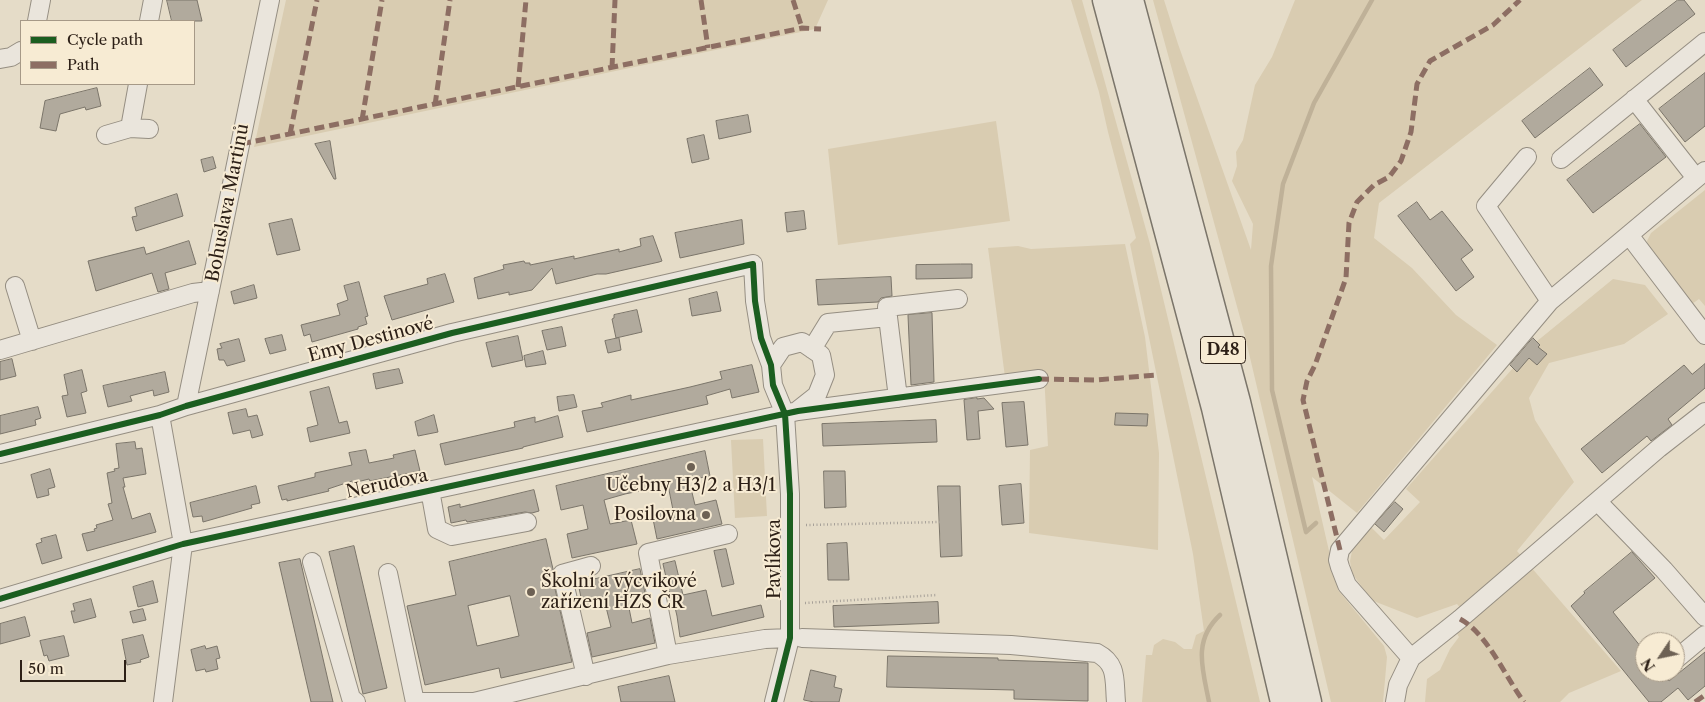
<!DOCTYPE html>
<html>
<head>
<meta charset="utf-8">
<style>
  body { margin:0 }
  #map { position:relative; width:1705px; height:702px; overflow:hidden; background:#e5dcc8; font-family:"Libre Caslon Text",serif }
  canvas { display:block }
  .legend { position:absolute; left:20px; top:20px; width:175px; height:65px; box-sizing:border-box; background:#f7ebd3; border:1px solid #a69987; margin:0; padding:6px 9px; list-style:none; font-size:15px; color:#2c1f16 }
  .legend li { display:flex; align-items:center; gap:10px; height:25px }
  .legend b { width:25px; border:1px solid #a69987 }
  .north { position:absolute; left:1635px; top:632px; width:50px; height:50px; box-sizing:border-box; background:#f7ebd3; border:1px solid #a69987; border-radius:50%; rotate:236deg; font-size:14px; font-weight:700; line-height:20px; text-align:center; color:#2c1f16 }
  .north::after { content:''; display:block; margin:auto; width:18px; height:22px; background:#6d6154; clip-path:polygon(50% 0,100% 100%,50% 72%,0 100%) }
  .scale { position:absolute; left:20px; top:660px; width:106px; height:22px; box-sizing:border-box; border:2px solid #2c1f16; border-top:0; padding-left:6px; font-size:15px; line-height:18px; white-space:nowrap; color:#2c1f16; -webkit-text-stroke:4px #f7ebd3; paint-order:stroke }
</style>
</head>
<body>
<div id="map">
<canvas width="1705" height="702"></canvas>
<ul class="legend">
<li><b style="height:6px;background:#1b5e20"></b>Cycle path</li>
<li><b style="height:6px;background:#8d6e63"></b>Path</li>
</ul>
<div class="north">N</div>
<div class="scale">50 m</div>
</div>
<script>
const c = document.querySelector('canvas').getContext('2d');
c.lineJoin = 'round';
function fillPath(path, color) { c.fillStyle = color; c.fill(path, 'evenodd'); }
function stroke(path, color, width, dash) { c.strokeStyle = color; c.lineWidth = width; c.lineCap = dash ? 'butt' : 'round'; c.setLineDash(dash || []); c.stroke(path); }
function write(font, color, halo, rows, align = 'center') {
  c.font = font + ' "Libre Caslon Text",serif'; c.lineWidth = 4; c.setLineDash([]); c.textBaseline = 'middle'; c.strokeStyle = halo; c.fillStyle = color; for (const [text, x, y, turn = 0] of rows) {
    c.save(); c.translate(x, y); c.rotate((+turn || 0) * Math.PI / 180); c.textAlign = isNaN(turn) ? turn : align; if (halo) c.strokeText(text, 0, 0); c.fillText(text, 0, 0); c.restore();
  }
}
fillPath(new Path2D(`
  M286 0H828L815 29 254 147Z
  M1071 0H1082L1150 244 1260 702H1142L1146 655H1152L1154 645 1163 639 1175 642 1184 649H1192L1196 635 1204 631 1193 554 1130 244 1136 238 1108 132 1099 92Z
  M1153 0H1164L1178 44 1251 250 1253 224 1232 181 1237 166 1236 152 1243 140 1255 85 1272 57 1295 0H1642L1379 203 1374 238 1412 268 1456 315 1497 345 1357 513 1312 477 1338 590 1384 646 1387 657 1383 702H1331L1244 332Z
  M996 121 1010 221 838 245 828 149Z
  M1705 190V306L1699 299 1692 304 1649 252 1647 241 1651 233Z
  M1125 244 1145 337 1159 453 1158 550 1029 533 1030 450 1048 446 1044 374 1005 377 988 248 1018 246 1031 249Z
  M1613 279 1645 285 1668 314 1624 344 1549 363 1529 398 1535 420 1574 482 1517 551 1621 671 1569 693 1560 702H1425L1427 679 1440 670 1450 649 1459 637 1456 632 1470 619 1457 604 1417 618 1371 600 1352 573 1350 561 1353 546 1369 525 1384 540 1420 502 1406 489 1536 342Z
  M763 439 767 516 735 518 731 440Z`), '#d9ccb1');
stroke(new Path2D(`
  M1316 523 1306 532 1272 390 1271 266 1283 184 1314 103 1372 0
  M1209 702C1203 670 1192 641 1220 615`), '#bfb198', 4.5);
const building = new Path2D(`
  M167 0H197L202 21H172Z
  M1678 0H1684L1695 14 1626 67 1613 50Z
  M1590 68 1603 85 1535 138 1522 121Z
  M1705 73V126L1685 142 1659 109Z
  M97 88 101 106 86 110 85 107 60 114 56 131 40 128 45 101Z
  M748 115 751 132 719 139 716 121Z
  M1640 124 1666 157 1593 213 1567 180Z
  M704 135 709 159 692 163 687 139Z
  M330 141 336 179H334L315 144Z
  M213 157 216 168 204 172 201 160Z
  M177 194 183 216 136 231 132 217 137 216 135 208Z
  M1417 202 1430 220 1442 211 1473 250 1461 259 1474 277 1456 291 1398 216Z
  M804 211 806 229 787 232 785 213Z
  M292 219 300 250 277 255 269 224Z
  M742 220 744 244 680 258 675 233Z
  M653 236 662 261 659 262 606 274H597L556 284 552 268 532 290 509 295V292L478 299 474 278 504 269 503 265 524 261 525 263H530V265L574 256V259L619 249V252L641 246 640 239Z
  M189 241 196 264 165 273 169 289 158 292 152 273 96 291 88 261 144 247 146 254Z
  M961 264H972V278L916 279V265Z
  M445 274 454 302 392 320 384 296 428 284 427 279Z
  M891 277 892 296 881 298 878 302 818 305 816 280Z
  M359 282 368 316 365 317 367 324 358 327V329L312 342 310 334 304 336 301 325 340 315 337 304 348 300 344 286Z
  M254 285 257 298 234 304 231 292Z
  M717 292 721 311 692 316 689 299Z
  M637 310 642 332 616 338 612 319 614 318V315Z
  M932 313 934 382 911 385 908 315Z
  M562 327 566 346 547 350 542 331Z
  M282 335 286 350 270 354 265 339Z
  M518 336 523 360 492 367 486 343Z
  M619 338 621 350 608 353 605 341Z
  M1533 338 1540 345 1538 347 1547 354 1537 365 1529 358 1517 372 1510 365Z
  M239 339 245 361 227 366 224 360H219L217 349 222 348 220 344Z
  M543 351 546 364 526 367 524 356Z
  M12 359 16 376 0 380V362Z
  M1705 364V388L1668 419 1672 425 1651 441 1647 436 1602 473 1581 449 1684 365 1692 374Z
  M752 365 759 392 732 398 730 389 706 396 708 404 587 432 582 411 603 407 601 403 631 395V400L690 387 722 379 720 372Z
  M399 369 403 383 376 389 373 374Z
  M82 370 87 391 81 393 86 413 67 417 62 396 68 395 64 375Z
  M165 372 169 392 154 396 153 390 130 396 132 401 108 407 103 386Z
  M329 387 339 423 347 421 350 433 310 442 307 428 318 425 310 392Z
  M574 395 577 407 559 411 557 397Z
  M977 398V399L984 398 994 409 978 411 980 439 967 440 964 400Z
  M1024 402 1028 445 1006 447 1002 403Z
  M38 407 41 418 35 420 36 425 0 434V416Z
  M246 409 248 417 257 415 263 435 252 438 250 430 233 434 228 413Z
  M1116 413 1148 414 1147 426 1115 425Z
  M434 415 438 432 418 436 415 422Z
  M558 416 563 437 523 447V448L445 465 440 444 515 427 514 422 535 417V422Z
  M936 420 937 442 823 446 822 424Z
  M135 442 136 449 142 448 146 474 123 478 125 487H123L132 519 150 513 156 532 87 551 82 534 95 531 94 529 97 528 96 525 113 520 108 504 112 503 107 473 115 471 114 469 119 468 116 444Z
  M366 450 369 463 394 458 393 455 415 450 420 471 370 481 369 479 353 483 352 481 328 489 329 491 287 501V499L282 500 278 486 315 477V473L352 465 349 453Z
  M705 451 710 476 689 480 695 505 716 500 722 524 657 539 652 514 673 510 668 485 625 494 604 500 610 524 631 520 637 544 572 558 567 534 588 529 583 505 561 510 556 486Z
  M50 469 55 487 48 489 49 495 37 498 31 475Z
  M824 471H845L846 507 825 508Z
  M1021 484 1024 523 1002 525 999 486Z
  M256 486 260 503 251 505 252 508 203 522 202 516 193 517 190 503Z
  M938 486H960L962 556 941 557Z
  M534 490 539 511 532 513 525 512 467 522 466 520 451 523 448 507 460 504V507Z
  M1395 502 1403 509 1384 532 1375 524Z
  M56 535 62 558 42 564 36 544 42 542 41 539Z
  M546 539 553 569 552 576 572 662 501 678 499 668 425 685 407 606 456 595 449 562ZM510 596 519 636 477 646 468 606Z
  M847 543 849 580H828L827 544Z
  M354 546 387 688 363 694 329 552Z
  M726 549 734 584 722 587 714 551Z
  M1632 552 1655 578 1613 612 1645 652V672H1661L1669 681 1705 652V686L1688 700 1678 688 1661 702H1649L1571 606 1585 593 1584 592Z
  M300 559 333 702H311L279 563Z
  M675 561 683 595 706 590 712 616 761 605 764 617 680 637 677 616 673 599H671L663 564Z
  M640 569 645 593 627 598 632 623 650 618 655 643 592 657 587 633 611 627 605 603 583 607 578 583Z
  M153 581 158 602 138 607 133 587Z
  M91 599 96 617 74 623 71 611H75L73 604Z
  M938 602 939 623 834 627 833 606Z
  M143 609 146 620 133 623 130 612Z
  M25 617 30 636 0 644V624Z
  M143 635 149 657 140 660 141 662 127 665 122 640Z
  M64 636 69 656 49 661 47 655 44 656 40 641Z
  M205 646 206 649 217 646 220 658 216 659 218 669 206 672 205 669 196 671 191 650Z
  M888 656 998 658V660L1088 663V701L1014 699V690L887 687Z
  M811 670 836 676 834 687 842 689 839 702H814L804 700Z
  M669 676 675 702H621L618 687Z`);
fillPath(building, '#b1aa9d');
stroke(building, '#7b756a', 1);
const minor = new Path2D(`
  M37 21 41 0
  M149 21 153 0
  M0 59 11 57 21 51
  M1634 99 1696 178
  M130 128 138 84
  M106 135 130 128 149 129
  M1527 157 1486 206 1550 301
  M1561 159 1705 42
  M1629 235 1705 335
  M15 286 32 341
  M888 317 887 307 958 299
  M812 349 828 323 888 317 898 398
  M0 350 193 293 210 291
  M771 365 783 347 802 342 821 355 825 375 817 395 798 410
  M186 406 270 0
  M160 415 183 544 163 702
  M0 454 160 415 186 406 452 333 753 264 755 301 761 338 771 365 773 385 785 414 790 494V638L774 702
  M430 490 437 529 452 536 527 522
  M1598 502 1664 570 1705 617
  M312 562 351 698 356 702
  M388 573 415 702H474L668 655 765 639 790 638
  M0 599 183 544 798 411 1039 379
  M802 638 1011 645 1097 653C1118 664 1114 680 1116 702
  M668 655 648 553 728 534
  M1411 658 1347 585 1340 567 1338 560 1340 550 1550 301 1705 171
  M1675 660 1705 635
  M586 676 562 574 591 566
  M1395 702 1398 685 1411 658 1460 619 1659 448 1705 412`);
const highway = new Path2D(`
  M1106 0 1215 408 1284 702
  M1130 0 1237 402 1308 702`);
stroke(minor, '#958e82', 20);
stroke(highway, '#7b756a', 29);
stroke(new Path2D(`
  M806 525 940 522
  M805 603 937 595`), '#a7a199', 2.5, [1, 2.5]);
stroke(minor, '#eae5dc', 18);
stroke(highway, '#e7e1d5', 26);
stroke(new Path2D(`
  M701 0 708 48
  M793 0 802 28
  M612 68 615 0
  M518 87 526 0
  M435 105 450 0
  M362 120 382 0
  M290 134 317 0
  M241 144 802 28 821 29
  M1039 379 1095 380 1157 375
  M1340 550 1303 400 1307 381 1315 365 1346 278 1349 223 1357 202 1374 185 1389 177 1401 161 1411 132 1417 84 1430 61 1493 25 1520 0
  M1460 619C1487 633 1506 678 1524 702
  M1695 702 1705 695`), '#8d6e63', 5, [10, 5]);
stroke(new Path2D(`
  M0 454 160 415 186 406 452 333 753 264 755 301 761 338 771 365 773 385 785 414 790 494V638L774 702
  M0 599 183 544 798 411 1039 379`), '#1b5e20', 6);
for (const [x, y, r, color] of [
  [691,467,5,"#6d6154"],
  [706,515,5,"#6d6154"],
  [531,592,5,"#6d6154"]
]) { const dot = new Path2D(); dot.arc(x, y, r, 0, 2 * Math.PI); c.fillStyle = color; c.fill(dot); stroke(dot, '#f7ebd3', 2); }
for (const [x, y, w] of [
  [1223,350,45]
]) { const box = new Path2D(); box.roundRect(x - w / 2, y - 13.5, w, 27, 4); c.fillStyle = '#f7ebd3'; c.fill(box); stroke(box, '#2c1f16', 1); }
write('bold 16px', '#2c1f16', null, [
  ["D48",1223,350]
]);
write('18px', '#2c1f16', '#f7ebd3', [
  ["Bohuslava Martinů",228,203,-79],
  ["Emy Destinové",371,340,-15],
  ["Nerudova",387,484,-12],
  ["Pavlíkova",775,559,-90]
]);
write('18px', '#2c1f16', '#f7ebd3', [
  ["Učebny H3/2 a H3/1",691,486],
  ["Posilovna",696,515,"right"],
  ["Školní a výcvikové",541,582,"left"],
  ["zařízení HZS ČR",541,603,"left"]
]);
</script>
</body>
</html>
